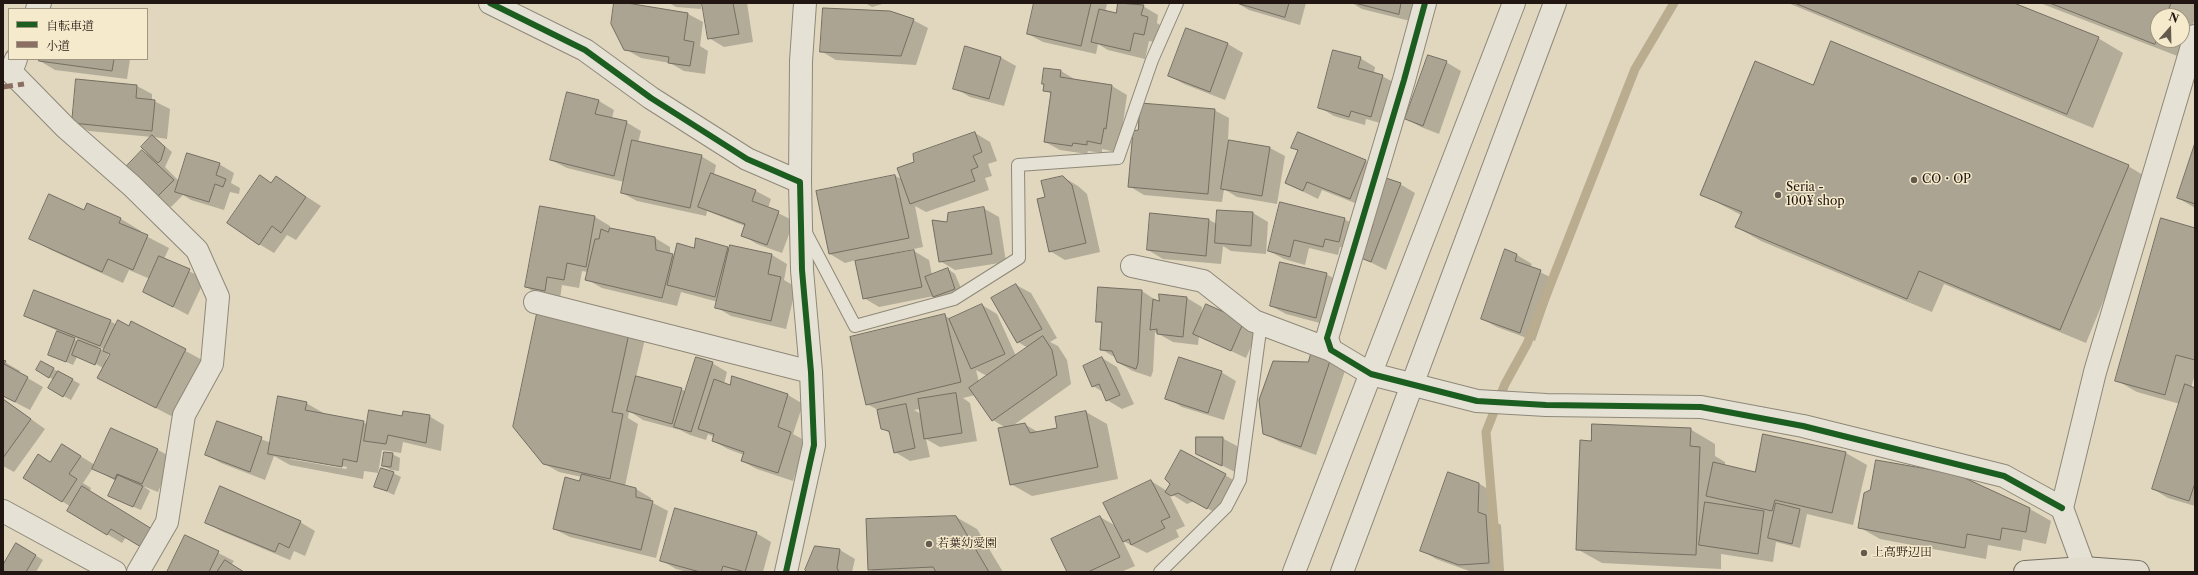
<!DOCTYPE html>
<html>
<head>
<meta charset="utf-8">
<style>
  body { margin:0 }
  #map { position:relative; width:2198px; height:575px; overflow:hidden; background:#e0d7be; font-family:"Libre Caslon Text","Noto Serif JP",serif }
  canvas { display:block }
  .frame { position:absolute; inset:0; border:4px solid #211611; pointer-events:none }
  .legend { position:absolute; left:8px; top:8px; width:140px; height:52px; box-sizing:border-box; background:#f5eacb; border:1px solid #a09581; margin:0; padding:5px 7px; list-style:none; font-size:12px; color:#211611 }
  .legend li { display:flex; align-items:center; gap:8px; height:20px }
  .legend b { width:20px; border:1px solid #a09581 }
  .north { position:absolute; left:2150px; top:8px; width:40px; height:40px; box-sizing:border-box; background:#f5eacb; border:1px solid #a09581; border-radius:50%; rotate:20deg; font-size:11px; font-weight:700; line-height:16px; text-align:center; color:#211611 }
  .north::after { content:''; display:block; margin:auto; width:14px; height:18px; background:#645a4e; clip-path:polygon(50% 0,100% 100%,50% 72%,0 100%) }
</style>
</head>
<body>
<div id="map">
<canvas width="2198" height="575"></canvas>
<div class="frame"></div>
<ul class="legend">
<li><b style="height:5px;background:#1b5e20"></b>自転車道</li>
<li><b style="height:5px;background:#8d6e63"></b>小道</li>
</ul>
<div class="north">N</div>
</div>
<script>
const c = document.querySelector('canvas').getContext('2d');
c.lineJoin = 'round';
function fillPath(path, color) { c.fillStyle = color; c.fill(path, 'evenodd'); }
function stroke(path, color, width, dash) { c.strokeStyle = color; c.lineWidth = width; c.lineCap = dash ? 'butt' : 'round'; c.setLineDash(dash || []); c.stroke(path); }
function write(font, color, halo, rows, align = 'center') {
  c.font = font + ' "Libre Caslon Text","Noto Serif JP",serif'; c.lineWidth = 3; c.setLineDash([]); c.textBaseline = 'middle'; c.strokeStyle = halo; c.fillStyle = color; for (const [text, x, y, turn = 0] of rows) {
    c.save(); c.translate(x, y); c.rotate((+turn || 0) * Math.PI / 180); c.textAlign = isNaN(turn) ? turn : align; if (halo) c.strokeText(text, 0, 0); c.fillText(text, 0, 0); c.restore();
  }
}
fillPath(new Path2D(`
  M597 3H622L688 14 703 22 700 46 708 51 705 74 684 71 670 63 641 58 625 49 615 4Z
  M669 3H702L701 9 676 7Z
  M703 3H747L753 42 724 47 709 38Z
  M865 3H886L872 7Z
  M1035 3H1105L1107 4 1105 12 1117 14 1119 3 1143 6 1158 15 1157 23 1163 27 1159 43 1149 41 1145 59 1108 50 1098 44 1096 54 1043 42 1028 34Z
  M1237 3H1306L1300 25 1249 10Z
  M1352 3H1418L1414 22 1362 9Z
  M1788 3H2011L2098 38 2123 53 2093 128Z
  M2040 3H2195V19L2180 57ZM2158 16H2182V40H2158Z
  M913 20 928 28 916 65 836 60 821 51Z
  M1186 29 1228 44 1243 53 1225 100 1184 84 1169 76Z
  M1000 57 1016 66 1004 106 970 97 955 88Z
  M1360 58 1375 67 1374 73 1382 76 1397 84 1387 125 1366 119 1365 125 1334 116 1319 107Z
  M40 59H130L127 79 55 70 40 61Z
  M1446 62 1461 71 1439 134 1421 127 1406 119Z
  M1045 69 1061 71 1076 80 1112 86 1127 95 1121 137 1119 136 1116 152 1102 149V153L1088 151 1087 154 1060 150 1045 142 1052 94 1044 90Z
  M77 80 137 86 152 94V100L170 109 167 139 154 137 172 152 165 167 179 181 219 164 234 173 231 183 240 188 239 194 230 192 224 210 191 200 183 195 171 207 156 198 142 151 151 156 152 137 89 131 74 123Z
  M1813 86 2128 166 2153 181 2086 343 1944 284 1932 312 1761 241 1736 227 1741 215 1701 194Z
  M599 101 614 110 612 118 626 122 641 131 638 143 701 156 716 165 714 175 756 191 771 199 768 208 794 221 782 253 757 244 742 235 745 226 707 211 706 216 637 201 622 193 624 182 567 168 551 160Z
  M1214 110 1229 118 1228 141 1270 148 1285 156 1277 204 1237 197 1224 189 1222 202 1144 195 1129 186Z
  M975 133 990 142 997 161 988 164 992 176 985 178 989 190 926 212 915 206 923 247 895 253V254L914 251 929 260 932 275 948 269 955 274 963 293 942 301 934 296 879 307 864 298 856 260 845 263 830 254 817 191 895 176 902 179 915 163Z
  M2195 146V208L2178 198Z
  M1292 147 1365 161 1380 169 1365 207 1322 190 1318 199 1286 183 1299 151Z
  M260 177 272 183 276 177 321 206 296 240 287 235 274 253 259 244Z
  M1063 177 1078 186 1087 194 1100 252 1065 260 1050 251 1046 197Z
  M1400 184 1415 193 1386 270 1362 258Z
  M1281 203 1344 219 1359 227 1354 250 1340 247 1338 255 1309 248 1305 265 1284 259 1269 251Z
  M88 204 121 219 141 231 140 233 169 248 164 259 205 279 188 315 160 300 150 279 129 270 123 283 51 250 30 238 85 211Z
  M541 207 595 217 610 226V229L655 238 670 247V255L674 257 695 249 727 247 730 249 731 246 772 255 787 264 784 280 796 287 786 329 731 316 716 307 718 302 681 292 677 306 602 288 586 279 588 272 582 271 579 288 562 285 560 299 541 296 526 287Z
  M983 208 999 217 1006 262 955 270 940 261 948 223Z
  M1253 213 1268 222 1266 254 1231 251 1223 246 1221 264 1163 259 1148 250 1151 214 1209 220 1217 224Z
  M2195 229V374L2191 388 2195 389V506L2168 498 2153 489 2180 404 2137 392 2116 380Z
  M1505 251 1517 255 1532 264 1530 267 1556 280 1535 341 1497 327 1482 319Z
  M1326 274 1342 283 1331 326 1286 314 1271 306Z
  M1016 285 1031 293 1057 338 1050 342 1058 346 1067 360 1071 384 1011 427 1024 424 1038 432 1058 428 1086 412 1107 424 1118 479 1032 496 1011 484 1006 428 993 420 975 395 963 398 970 403 977 441 940 447 926 439 930 457 910 461 895 452 891 434 882 428 878 410 867 404 945 316 951 319 982 305 997 314 1016 356 1028 348 1018 342ZM976 370 987 376 979 382ZM920 409 921 414 914 410Z
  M1142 291 1157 301 1187 298 1202 307 1201 319 1207 306 1258 331 1246 358 1199 336 1198 345 1173 342 1155 332 1153 371 1151 377 1133 371 1117 362 1116 358 1101 349 1103 324 1097 321Z
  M539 311 645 339 636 377 686 391 712 363 727 372 724 384 730 386 733 377 788 395 803 404 793 434 806 441 793 481 757 469 742 461 744 455 728 449 713 441 714 437 708 434 706 440 690 435 680 430 643 420 629 411 628 418 638 424 625 486 636 489 651 498V502L668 511 656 558 570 537 554 529 582 477 559 472 543 463Z
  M26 316 110 321 117 325 129 327 132 322 206 362 177 419 119 389 103 368 91 361 90 363 77 357 73 365 49 354 58 331ZM74 337 79 340V342L73 338ZM98 347 104 349 103 351 97 348ZM109 353 111 354 108 360H106Z
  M1311 355 1330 362 1345 371 1316 455 1280 442 1264 433 1308 363Z
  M1102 358 1117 367 1134 404 1122 409 1107 400 1103 392 1093 386Z
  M3 361 20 371 19 373 43 387 30 410 3 396Z
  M41 362 80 384 71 400 49 388 54 380 37 370Z
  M1221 372 1236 381 1224 420 1182 407 1167 398Z
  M3 399 45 429 14 472 3 466Z
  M306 403 327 415 368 424 403 417 429 416 444 425 441 451 403 442 401 453 382 450 378 473 364 471 363 479 290 465 274 456 265 480 221 463 206 455 218 422 271 443ZM290 457 347 467 346 469 290 459Z
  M1690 429 1715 444V456L1725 462V466L1756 473 1846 453 1867 465 1853 525 1807 514 1800 548 1776 542 1773 562 1721 554V569L1602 563 1577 549 1592 442Z
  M1222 438 1237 446V473L1197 453Z
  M158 450 173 458 158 492 143 486 150 491 141 510 117 500 116 481 93 468 83 483 91 488 90 491 126 537 122 543 107 534 71 507 25 477 51 463 77 454 95 465Z
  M392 454 400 458 399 471 391 470 383 466Z
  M393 473 401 477 394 495 375 486Z
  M1225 475 1240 484 1223 517 1194 501 1187 504 1168 492 1185 526 1176 530 1179 537 1147 553 1123 541 1135 566 1121 572H1068L1100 517 1116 526 1151 481 1167 491Z
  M1478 483 1493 492V520L1501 525 1504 571 1472 572 1436 559 1421 550Z
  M2030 509 2051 521 2046 544 2023 539 2021 551 1988 545 1986 559 1880 539 1859 527Z
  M956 517 977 529 1003 572H874L869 569Z
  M206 522H300L315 531 305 556 294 551 290 560 221 531Z
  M756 533 771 542 763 572H687L676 569 661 560Z
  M185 536 234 561 231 565 243 572H168Z
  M17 544 43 560 36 572H3V560L6 562Z
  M840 550 855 559 852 572H809Z`), '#0003');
stroke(new Path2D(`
  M1498 572 1486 432 1505 384 1527 344 1635 69 1674 3`), '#baac8e', 9);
const building = new Path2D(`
  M614 3H627L688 13 684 40 694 42 690 66 668 63 669 57 624 50 611 24Z
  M702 3H733L739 34 708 39Z
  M1034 3H1091L1081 46 1027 34Z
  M1118 3 1144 5 1141 15 1148 17 1144 35 1134 33 1130 51 1091 42 1099 9 1116 13Z
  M1237 3H1289L1285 17Z
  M1355 3H1401L1399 14Z
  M1795 3H2014L2099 37 2067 114Z
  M2050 3H2171L2166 16H2158V36L2155 44Z
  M823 8 890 11 914 19 901 56 820 52Z
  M1186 28 1228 43 1210 92 1168 76Z
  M1831 41 2129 165 2060 330 1919 271 1907 299 1735 227 1742 212 1700 195 1755 61 1813 85Z
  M965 46 1001 57 989 99 953 89Z
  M1333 50 1361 57 1358 68 1383 75 1371 117 1351 111 1349 117 1318 108Z
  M1428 55 1447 61 1423 126 1405 119Z
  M39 59H114L112 71 39 61Z
  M1044 68 1061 70 1060 77 1112 85 1106 129 1104 128 1101 144 1087 141V145L1073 143 1072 146 1044 142 1051 92 1043 91 1044 84H1042Z
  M76 79 137 85 136 98 155 100 152 131 72 123Z
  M567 92 599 100 595 114 627 121 614 176 550 160Z
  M1140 103 1215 109 1208 194 1128 187 1133 131 1138 130Z
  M975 132 982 152 973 156 978 167 971 170 975 181 910 204 897 168 914 162 913 154Z
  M1298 132 1366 160 1350 199 1307 182 1303 191 1285 183 1298 150 1291 148Z
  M152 135 165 147 161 160 158 163 141 147Z
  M632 140 702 155 690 208 621 193Z
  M1229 140 1270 147 1262 196 1221 189Z
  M2195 143V204L2177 198Z
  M142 150 174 180 155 199 124 169Z
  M187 153 220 163 216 175 226 179 223 187 215 184 209 202 175 192Z
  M711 173 756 190 752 201 779 211 767 245 741 236 745 224 698 207Z
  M260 175 271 183 276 176 306 197 281 233 272 226 259 245 227 223Z
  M895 175 909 238 829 254 816 191Z
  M1063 176 1072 185 1086 243 1049 252 1037 199 1045 197 1041 181Z
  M1386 178 1401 183 1371 262 1361 258 1373 225 1370 220Z
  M49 194 84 210 87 203 121 218 119 223 148 235 133 270 108 259 102 272 29 239Z
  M1280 202 1345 218 1339 242 1325 239 1323 247 1294 240 1290 257 1268 251Z
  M540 206 595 216 586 267 567 263 564 280 547 277 545 291 525 287Z
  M984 207 992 254 939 262 932 220 947 222 948 213Z
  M1217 210 1253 212 1251 246 1215 243Z
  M1150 213 1209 219 1206 256 1147 250Z
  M2161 218 2195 228V360L2176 355 2165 395 2115 381Z
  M610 228 655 237 656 250 673 254 662 298 585 280 595 239H599L601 229 608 232Z
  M696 238 728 247 715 297 667 285 677 243 694 248Z
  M730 245 772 254 768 274 781 277 771 321 715 308Z
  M1505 249 1517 254 1515 261 1541 270 1520 333 1481 319Z
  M914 250 922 287 863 299 855 261Z
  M159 256 190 269 173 307 143 292Z
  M1280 262 1327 273 1316 318 1270 306Z
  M948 268 955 289 933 297 925 277Z
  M1016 284 1042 329 1017 343 991 298Z
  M1098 287 1142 290 1138 363 1136 369 1117 362 1112 351 1100 350 1102 322H1096Z
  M34 290 111 320 100 346 24 316Z
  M1159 294 1187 297 1183 337 1157 334V329L1150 330 1153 299 1159 301Z
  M982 304 1005 354 971 369 949 319Z
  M1206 304 1244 321 1231 351 1193 334Z
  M538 309 630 329 612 412 623 414 610 479 543 464 513 427Z
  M945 314 961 382 866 405 850 337Z
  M118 320 129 326 131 321 186 349 156 408 97 378 110 354 103 351Z
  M57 331 75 338 66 362 48 355Z
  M1043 336 1052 350 1057 375 992 421 969 388Z
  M78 340 101 349 95 365 72 355Z
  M1311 354 1330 361 1301 447 1263 434 1259 400 1273 361 1308 362Z
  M696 357 713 362 691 432 674 427Z
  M1102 357 1120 395 1106 401 1099 384 1092 387 1083 366Z
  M1179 357 1222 371 1208 413 1165 399Z
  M3 360 6 361 4 364 28 377 15 402 3 396Z
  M41 361 54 368 49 378 36 370Z
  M58 371 73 379 63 397 48 388Z
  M636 376 682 388 672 424 627 411Z
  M732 376 788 394 778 427 791 432 778 473 741 461 744 452 712 441 714 434 698 429 714 379 730 385Z
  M2185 384 2195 388V483L2189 501 2152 489Z
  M956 393 962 433 924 439 918 399Z
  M278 396 307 402 305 410 364 421 357 462 343 459 342 467 268 454Z
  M3 399 31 419 3 458Z
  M906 404 915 448 894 453 889 431 881 429 877 410Z
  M369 410 402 416 403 411 430 415 426 443 388 435 386 444 364 441Z
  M1086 411 1098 467 1010 485 998 428 1025 423 1030 433 1057 428 1055 417Z
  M217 421 262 437 250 472 205 455Z
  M1592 424 1691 428 1690 446 1700 447 1696 555 1576 550 1580 440 1591 441Z
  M111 428 158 449 142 484 117 474 115 479 92 469Z
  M1763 434 1846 452 1832 513 1775 500 1772 511 1706 496 1713 462 1755 472Z
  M1196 437H1223L1222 466 1196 454Z
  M62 444 81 456 69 474 77 479 62 502 23 478 38 454 50 462Z
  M1181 450 1226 474 1207 509 1178 493 1171 496 1165 492 1170 484 1165 479Z
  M384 452 393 453 391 467 382 466Z
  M1876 460 1956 474 2030 508 2026 532 2002 528 2000 540 1967 534 1965 548 1858 528 1864 493 1870 490Z
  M381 468 394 472 387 491 374 487Z
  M1448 472 1479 483 1478 512 1486 515 1489 563 1459 565 1420 551Z
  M582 474 636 488V497L653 501 641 550 553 529 565 477 579 481Z
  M118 475 143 486 133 507 108 496Z
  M1151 480 1170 517 1161 521 1165 528 1131 545 1129 539 1123 542 1103 503Z
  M82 486 152 529 141 547 111 529 107 535 67 511Z
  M220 486 301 521 289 548 279 543 275 552 205 523Z
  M1705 502 1764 511 1758 554 1699 545Z
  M1776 503 1800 509 1792 544 1768 538Z
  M675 508 757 532 745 572 723 566 721 572H700L660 561Z
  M956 516 989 572H936L933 567 868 570 866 519Z
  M1100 516 1120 557 1088 572H1067L1051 539Z
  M185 535 219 551 209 572H167Z
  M16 543 36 555 26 572H3V565Z
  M815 546 840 549 837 568 839 572H807L805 570Z
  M225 560 244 572H217Z`);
fillPath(building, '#aba493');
stroke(building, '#746e62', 1);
const service = new Path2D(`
  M805 231 855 326 954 299 1019 258 1018 165 1118 158 1152 60 1177 3
  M1160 572 1226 507 1240 480 1261 323`);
const minor = new Path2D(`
  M490 3 585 50 651 98 747 159 800 182 802 270 811 372 814 445 786 572
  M1425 3 1404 80 1327 338 1331 350 1371 374 1477 401 1546 405 1701 407 1803 426 2004 476 2062 508
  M37 9 40 3
  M16 59 11 72 66 128 132 186 197 250 218 297 212 364 184 415 167 522 138 572
  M800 182 801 61 805 3
  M1132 266 1203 281 1254 321 1331 350
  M535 302 811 372
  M2084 568 2062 508 2095 372 2195 36`);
const tertiary = new Path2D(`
  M3 511 115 572
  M1294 572 1514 3
  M1342 572 1555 3`);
const primary = new Path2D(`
  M2025 572 2084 568 2138 572`);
stroke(service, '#8e8879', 14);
stroke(minor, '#8e8879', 24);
stroke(tertiary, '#8e8879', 24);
stroke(primary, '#746e62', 24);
stroke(service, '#e6e1d5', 12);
stroke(minor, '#e6e1d5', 22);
stroke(tertiary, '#e6e1d5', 22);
stroke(primary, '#e2ddce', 22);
stroke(new Path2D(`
  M3 87 24 84`), '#8d6e63', 5, [10, 5]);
stroke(new Path2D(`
  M490 3 585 50 651 98 747 159 800 182 802 270 811 372 814 445 786 572
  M1425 3 1404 80 1327 338 1331 350 1371 374 1477 401 1546 405 1701 407 1803 426 2004 476 2062 508`), '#1b5e20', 6);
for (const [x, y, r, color] of [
  [1914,180,4,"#645a4e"],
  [1778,195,4,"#645a4e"],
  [929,544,4,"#645a4e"],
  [1864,553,4,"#645a4e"]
]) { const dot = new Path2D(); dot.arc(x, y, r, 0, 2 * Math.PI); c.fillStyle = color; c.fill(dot); stroke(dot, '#f5eacb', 1.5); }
write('12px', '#211611', '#f5eacb', [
  ["CO・OP",1922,180],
  ["Seria -",1786,188],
  ["100¥ shop",1786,202],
  ["若葉幼愛園",937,544],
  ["上高野辺田",1872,553]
], 'left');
</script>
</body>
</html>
